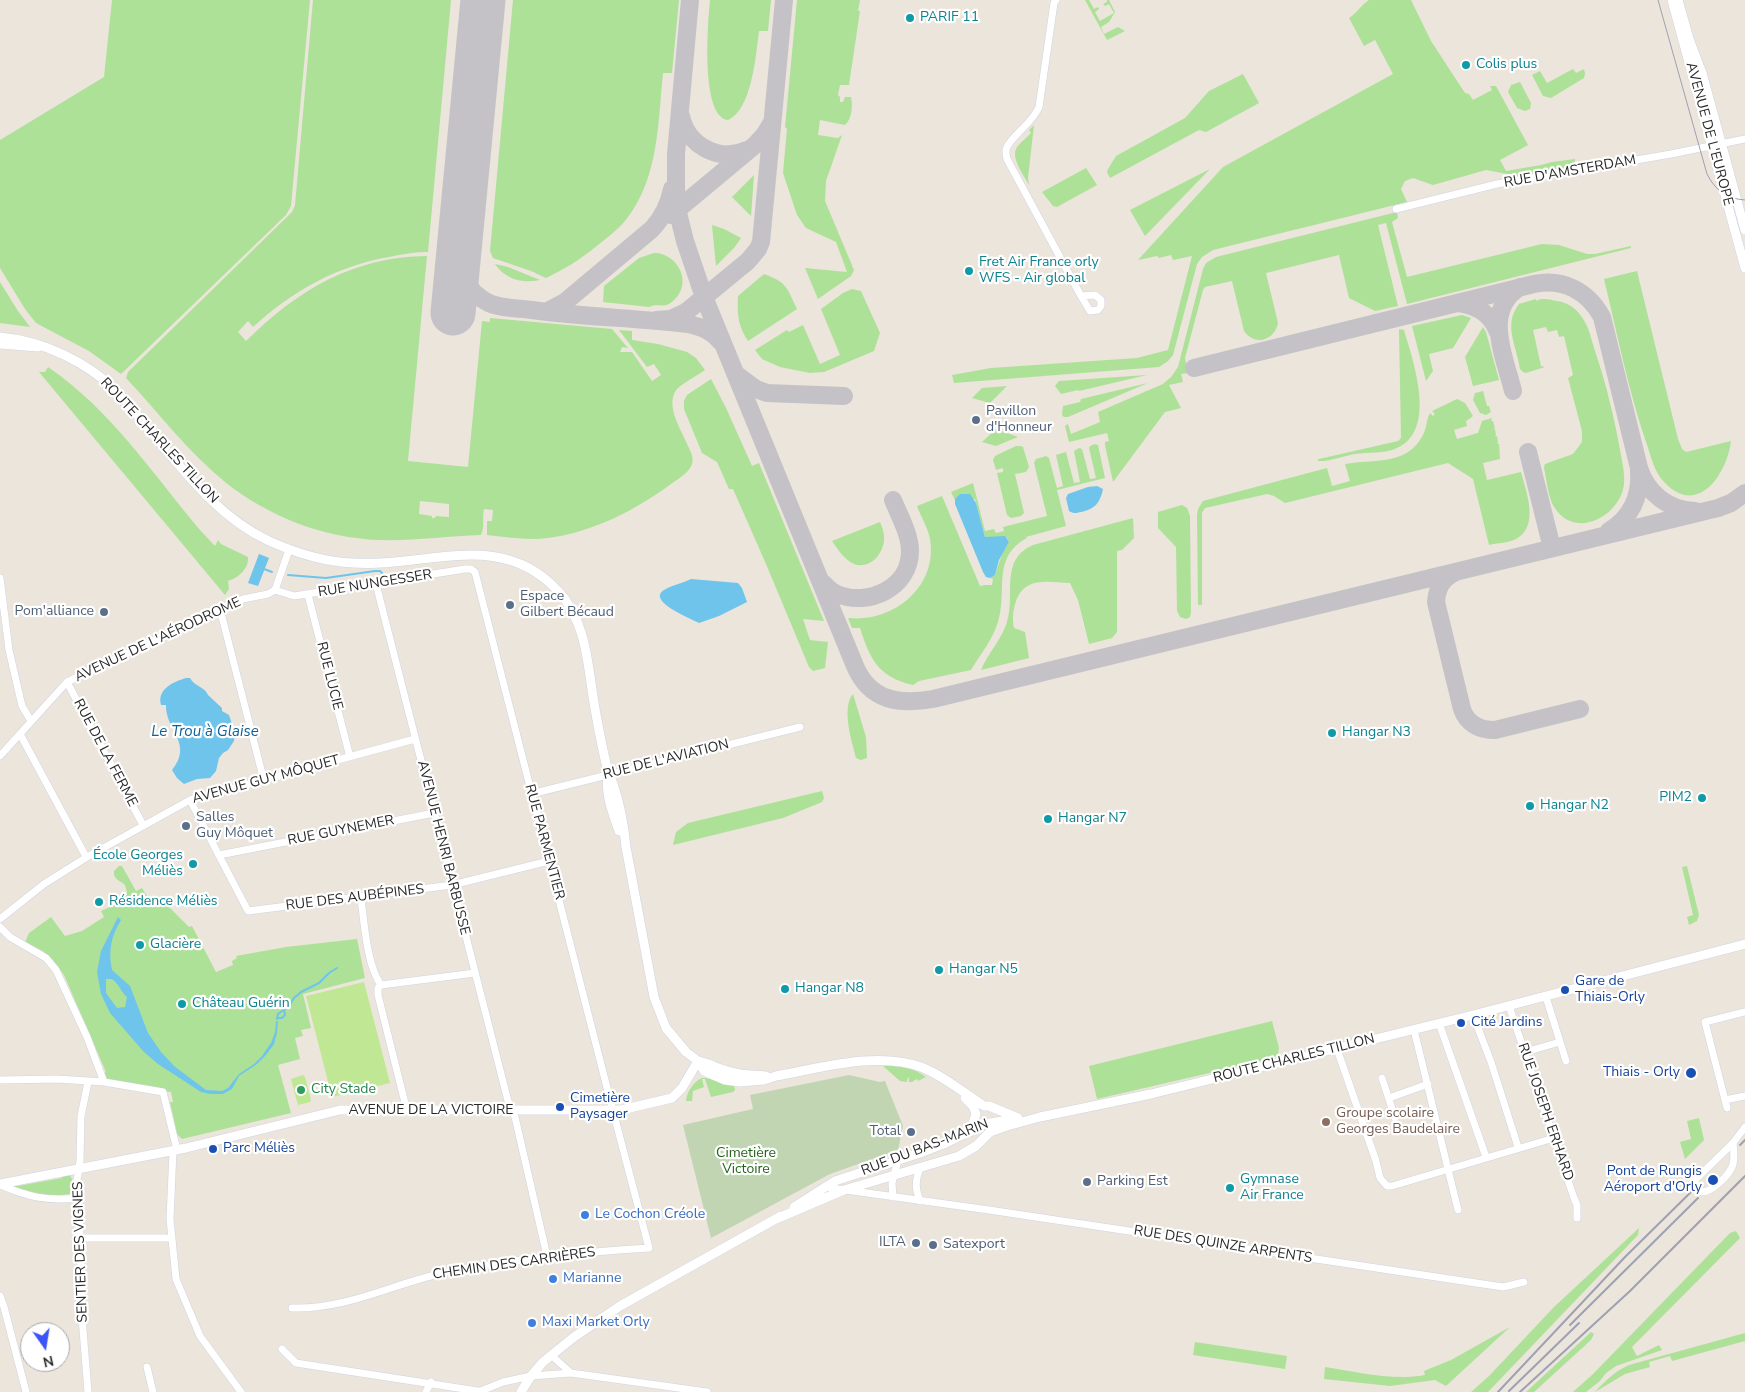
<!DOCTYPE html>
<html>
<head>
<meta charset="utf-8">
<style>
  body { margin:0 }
  #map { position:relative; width:1745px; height:1392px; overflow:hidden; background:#ebe5db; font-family:"Nunito Sans",sans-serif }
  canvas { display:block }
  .north { position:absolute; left:20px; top:1322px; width:50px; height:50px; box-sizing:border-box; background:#fff; border:1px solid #a9a9a9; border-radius:50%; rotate:167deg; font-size:14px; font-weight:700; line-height:20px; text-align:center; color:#292929 }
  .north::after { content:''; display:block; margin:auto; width:18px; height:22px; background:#3d55f6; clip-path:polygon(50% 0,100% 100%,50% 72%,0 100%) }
</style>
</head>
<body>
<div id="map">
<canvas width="1745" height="1392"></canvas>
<div class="north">N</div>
</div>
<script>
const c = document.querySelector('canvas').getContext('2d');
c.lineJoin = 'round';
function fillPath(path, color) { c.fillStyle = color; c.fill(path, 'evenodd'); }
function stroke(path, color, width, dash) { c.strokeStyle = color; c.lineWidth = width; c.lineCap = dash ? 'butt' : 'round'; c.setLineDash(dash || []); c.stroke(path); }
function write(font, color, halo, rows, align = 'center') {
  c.font = font + ' "Nunito Sans",sans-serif'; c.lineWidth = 4.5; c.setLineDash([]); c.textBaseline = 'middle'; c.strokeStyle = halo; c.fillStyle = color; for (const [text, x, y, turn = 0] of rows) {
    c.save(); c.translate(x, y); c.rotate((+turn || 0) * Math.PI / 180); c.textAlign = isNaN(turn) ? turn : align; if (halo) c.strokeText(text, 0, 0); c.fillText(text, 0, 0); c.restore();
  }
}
fillPath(new Path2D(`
  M112 0H310L291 206 286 215 121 374 89 351 36 323 25 309 0 268V140L104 77Z
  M313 0H451L428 252C415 252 402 254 389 257 337 266 292 291 253 327L248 321 238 332 246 341C298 290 352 257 427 256L408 461 468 467 482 321 490 322V318L612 329 628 348 622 347 620 352H632L652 381 661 375 654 364 647 367 619 330 632 331V340L658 344 687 352 696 358 705 370C697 376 684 382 677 389 664 405 682 431 688 446 691 452 694 458 692 464 689 474 674 481 667 487 629 514 584 536 537 539 520 539 504 537 487 535V521H492L493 510 484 509C482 518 485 526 481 535 447 536 413 541 379 540 324 538 269 517 225 482 188 452 159 413 126 378L128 372 292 212 295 205ZM420 501 449 504V517L436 516 435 518H432V516L419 514Z
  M513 0H679L672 73H663C658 121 659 176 628 217 620 228 608 237 598 245 581 259 565 269 546 278L531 271 493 258 490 251Z
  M710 0H771L768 31H759C756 54 752 110 728 120 700 117 708 21 710 0Z
  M797 0H860L858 11H860L849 85H840L838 95 840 97V102H843L845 97H851C853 105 852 119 845 125L820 120 818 135 838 138 842 135 826 181 825 201 854 270 851 276 818 299 805 268 847 272 836 242 806 228 797 215 783 173 787 129 785 127Z
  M1085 0H1089L1094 9 1098 7 1099 9 1095 12 1100 21 1114 13 1109 4 1105 6 1103 4 1107 2V0H1109L1115 12 1109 22 1101 27 1104 34 1118 27 1125 31 1107 40Z
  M1369 0H1411L1431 41 1465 93 1469 94 1473 100 1492 90 1490 86H1496L1528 145 1500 160 1506 171 1541 165 1552 162 1575 159 1574 165 1571 167 1518 176 1486 170 1433 185 1413 178 1405 181 1401 189 1407 202 1213 250 1202 257 1197 264 1173 355 1168 361 1159 367 954 383 952 375 991 368 1137 358 1168 350 1192 256 1173 260 1171 255 1159 258 1157 256 1138 260 1223 167 1393 74 1375 40 1364 46 1349 18C1357 13 1361 5 1369 0Z
  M1573 69 1576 73 1584 69 1585 74 1584 78 1551 98 1543 96 1532 75 1540 71 1547 83Z
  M1243 74 1259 103 1206 132 1199 130 1110 178 1107 172 1108 169 1116 156 1185 118 1209 91Z
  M1520 82 1531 103 1530 109 1525 111 1517 108 1508 92 1511 85Z
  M1034 125 1028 178 1029 185C1024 175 1010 158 1017 147 1021 142 1027 137 1031 133L1029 130Z
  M1086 168 1097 185 1057 207 1053 206 1042 192Z
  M1210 169 1145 236 1130 210Z
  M754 175 751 216 732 197Z
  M1397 212 1398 218 1392 222 1407 277 1542 244 1559 245 1587 254H1595L1631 246V248L1407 304 1386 223 1378 225 1398 306 1375 311 1349 298 1339 255 1266 273 1278 323C1275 340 1255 347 1244 331L1232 281 1205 287 1203 290 1185 358 1188 373 1181 374 1183 382 1169 385 1181 408 1165 412 1113 482 1105 445V442L1109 441 1107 433 1069 442 1065 426 1068 424 1071 434 1100 422 1098 412 1163 384 1171 377 1178 367 1203 269 1206 263 1216 257Z
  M712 225 724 229 741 238 734 248 716 266Z
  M654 253C678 253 693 283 674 300 664 310 659 302 649 307L603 302 604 286 639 258Z
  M495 264 508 267 540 280C522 284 505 279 495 264Z
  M1637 271 1678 439 1682 449 1686 452 1731 441C1727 474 1698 517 1665 483 1654 472 1651 456 1646 442 1628 389 1617 333 1604 279Z
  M764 274C787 282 787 288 797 309L748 341C738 326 737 314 738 296Z
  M0 282 18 311 30 327 0 323Z
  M852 289 861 291 880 333 874 351 824 372 810 373 780 367 762 359 755 350 787 330 789 332 803 325 820 364 840 355 821 309 843 293Z
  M1536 299V301C1542 297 1551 300 1557 301 1565 302 1575 307 1581 316 1589 326 1591 339 1595 351 1606 384 1614 416 1620 450 1622 461 1625 473 1624 484 1621 514 1579 539 1557 511 1548 501 1547 481 1544 468L1545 464 1573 454 1582 442V431L1568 378 1573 375 1564 336 1559 337 1557 330 1548 332 1546 327 1533 330 1541 366 1545 367 1526 373 1523 372 1520 369C1516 343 1503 325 1519 304Z
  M1462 315 1471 318 1453 348 1429 354 1433 371 1426 381 1412 326Z
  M1483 327 1486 332 1499 380 1473 386 1465 357Z
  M1399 329 1404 330C1413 361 1438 430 1397 448 1384 454 1369 452 1355 454 1343 456 1329 462 1317 461L1319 459 1398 441 1401 438Z
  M48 367C111 410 152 473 200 530L215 546 218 540 221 544 248 557C249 569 238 578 228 581L229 589 225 595 39 372H45Z
  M1147 375 1079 391 1078 390 1061 394 1055 386 1059 381Z
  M711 379 726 408 752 466 759 463 824 621 803 619 810 640 828 642 825 668 813 671 809 667 766 564 733 489H729L717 462 702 453 684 409V401L687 395Z
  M1148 383 1068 417H1064L1062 415 1063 406 1080 402 1081 399Z
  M1007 386 990 403 972 398 982 388Z
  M1483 391 1487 406H1489L1491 412 1486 415 1480 413 1473 400 1475 393Z
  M1457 399 1465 403 1473 416 1469 419 1466 421 1467 426 1454 430 1457 439 1478 433 1482 421 1492 418 1491 421H1493L1495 428 1493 429H1495L1496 435 1495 437 1497 436 1498 443H1496L1499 444 1500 459 1483 463 1487 480 1521 472C1526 492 1540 526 1516 539 1509 543 1497 543 1489 545L1473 479 1448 463 1285 503 1274 496 1267 494 1205 508 1202 513V605H1198L1197 515 1198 509 1203 501 1327 468 1332 486 1350 481 1345 464C1374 459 1407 466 1423 435 1427 428 1426 420 1430 413L1433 416 1435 414 1432 411Z
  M996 429 1018 437 996 446 982 442Z
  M1095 444 1098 445 1105 478 1057 490 1066 526 1026 537 1027 538C991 557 1008 591 998 622 993 639 980 655 971 670L919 681 913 685C878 677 870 659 860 628H852L848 618C893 623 938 587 930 539 928 528 921 517 917 506L942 496 980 586 985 585H992L993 579 990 578 995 575 1002 554 1009 542 1006 537C999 536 992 539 985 537L975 499H955V500L951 492 973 483 985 531 994 529 996 533 1004 531 1003 527 1047 516 1034 463 1036 459 1046 456 1049 458 1057 488 1063 486 1056 455 1066 452 1074 483 1080 482 1074 451 1079 448 1082 449 1090 479 1096 478 1089 448 1090 446Z
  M1016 446H1021L1023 447 1029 467 1026 472 1015 474 1024 513 1021 516 1011 518 1007 515 997 473 1003 472V468L996 470 993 460 995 456Z
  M1182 505 1187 508 1190 516 1191 612 1190 617 1186 619 1180 617 1177 611 1176 547 1158 528V512Z
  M1133 518 1134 538 1122 550 1117 551V632L1112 638 1089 644 1078 600 1070 583C1048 582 1025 576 1016 601 1013 611 1012 618 1014 628L1025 632 1029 658 981 670C988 653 1002 639 1007 622 1016 594 999 560 1033 545Z
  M880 522C882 527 884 532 884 537 885 552 871 570 854 564 845 560 838 550 832 541Z
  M853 694 866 737 867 758 861 760 856 758C852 742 841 708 853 694Z
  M822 791 824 798 822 802 783 818 673 845 676 832 688 823Z
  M119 866H122L136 891 142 888 147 896H158L189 927 192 926 216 972 233 965 232 961 237 958 236 956 286 947 357 939 365 978 303 994 311 1028 301 1030 303 1036 295 1038 300 1059 278 1065 291 1113 182 1139 177 1134 170 1102H173L171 1092 108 1081 104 1073 106 1072 64 975 53 960 43 951 25 942 29 933 51 917 65 936 82 931 104 917 101 911 114 905 117 898 123 897 127 892 125 885C120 880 113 880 114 871Z
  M1687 866 1699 915 1697 921 1689 925 1687 917 1693 915 1682 867Z
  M1272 1021 1279 1048 1278 1054 1274 1058 1097 1099 1089 1066Z
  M883 1066C899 1066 913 1067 926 1077L918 1081 917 1079 913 1081V1082H909V1078L908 1077 907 1082 900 1081Z
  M702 1078H706L734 1086 735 1090 733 1092 711 1097 705 1079H702L704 1087 693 1091 692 1101H686C686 1093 694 1081 702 1078Z
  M1699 1118 1704 1140 1685 1159 1680 1142 1691 1139 1687 1121Z
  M69 1174 72 1179V1194C52 1196 32 1197 14 1187L16 1185 18 1186 62 1178V1176Z
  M1639 1228 1638 1235 1488 1392H1471L1489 1376 1554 1307Z
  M1736 1231 1740 1238 1632 1347 1637 1356 1659 1345 1662 1350 1616 1366 1606 1373 1600 1381 1586 1392H1573L1593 1374 1730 1233Z
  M1510 1327 1446 1386 1435 1380 1390 1386 1324 1379 1325 1367C1358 1372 1392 1381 1425 1375L1424 1371 1451 1360Z
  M1591 1332 1594 1334 1591 1340 1534 1392H1526Z
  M1745 1333V1341L1672 1361 1670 1356 1649 1362 1650 1367 1625 1374 1595 1392C1605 1381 1615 1371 1629 1365Z
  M1195 1342 1287 1356 1285 1369 1193 1355Z`), '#ade198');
fillPath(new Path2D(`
  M849 1075 880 1082 885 1081 903 1126 898 1150 830 1174 711 1238 683 1125 753 1109 750 1095Z`), '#c1d5b2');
fillPath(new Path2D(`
  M364 982 390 1083 332 1097 306 996Z
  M303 1075 305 1077 311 1100 310 1102 298 1105 291 1079Z`), '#c0e894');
fillPath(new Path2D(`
  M1097 486 1103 489C1100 503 1095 509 1081 512 1076 513 1074 514 1069 511L1066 498 1068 494 1088 487Z
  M960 494H970L976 503 985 537 1005 536 1009 542 999 560 995 575 990 578 986 577 983 572 955 504V499Z
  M259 554 269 558 258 586 248 583Z
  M691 579 738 583 742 588 747 602 719 616 699 623C692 619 646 601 664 590 672 585 683 583 691 579Z
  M186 678H190C194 686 205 687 208 695L222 708V711L229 715 235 733 234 741 228 750 223 753 219 758 216 771 210 778 197 779 184 784 177 778 172 770C194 743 165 730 166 705H161C157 689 173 682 186 678Z
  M118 917 121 920C111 936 108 951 112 970L130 986 148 1033 161 1052 174 1066 206 1090 222 1091 228 1088 239 1074 254 1064 262 1056 271 1043 275 1032 277 1033 274 1044 266 1055 257 1064 239 1076 232 1089 223 1094H210L201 1092 158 1064 143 1051 110 1013 101 994 97 972 101 951ZM106 979H112C119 984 121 992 127 997L125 1007 117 1008 106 993Z`), '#6fc4ec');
stroke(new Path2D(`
  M264 569 272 572
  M288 575 326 578 375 571H380L382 573
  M278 1018H282L285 1015 284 1009
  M277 1019 278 1014 289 1006 294 998 301 992 319 983 329 973 337 968
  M276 1032 277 1022`), '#6fc4ec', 2);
stroke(new Path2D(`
  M690 0 676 154V187L677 209 685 241 704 297 855 666C870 701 899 705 933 699L1718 508 1731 503 1745 493
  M681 116C687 145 719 163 747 150
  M671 215 755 145 765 134 771 124
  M459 255C460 275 468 292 487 302 500 309 517 308 532 310 584 317 636 318 688 324 702 327 712 331 721 342
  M1459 303C1478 306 1491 314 1498 332
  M546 312 565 302 652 229C663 217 669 205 672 189
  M656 320 671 319 686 312 748 261 758 249 761 242 784 0
  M1194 368 1534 284C1563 278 1588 291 1602 317L1639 468C1647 493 1668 510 1695 511
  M737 375 756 389 767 393 844 396
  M1513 391C1505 358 1482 310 1520 287
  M1528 452 1552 548
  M1609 531C1631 518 1641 496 1639 471
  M1456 572C1442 578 1437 588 1436 602L1462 709C1467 724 1480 730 1495 730L1580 709
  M822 582C826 586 831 592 837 594 868 607 910 588 910 551 910 534 899 515 893 500`), '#c4c2c7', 18);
stroke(new Path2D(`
  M453 313 483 0`), '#c4c2c7', 45);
const minor = new Path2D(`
  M1056 0 1054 3 1039 107C1032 124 1014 133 1007 147 1005 151 1006 155 1007 159L1081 296
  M1396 209 1497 184 1671 154 1745 139
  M1095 295 1101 300V306L1098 310 1090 311 1081 296Z
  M0 578 9 650 22 706 31 721
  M376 584 508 1101 515 1117 547 1256
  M275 590 294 596 465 569H471L475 572 613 1111 649 1248C583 1252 517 1259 452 1271 398 1281 348 1310 292 1308
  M308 595 350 757
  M220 609 264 781
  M67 682 143 825
  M20 734 84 853 87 857
  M0 756 67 682 220 609 243 599 268 594 275 590 289 550
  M531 794 800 727
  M190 800 248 911 452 885 549 861
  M219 855 434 813
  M361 898C364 922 367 966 381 985
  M0 919 44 884 87 857 190 800 415 739
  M0 927 10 937 46 958 56 970 87 1037 104 1082
  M381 985 378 988V995L407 1111
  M381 985 475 973
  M1546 997 1566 1061
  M1509 1006 1574 1198 1577 1205V1218
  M1473 1015 1491 1062 1518 1147
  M1439 1023 1486 1157
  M1414 1030 1458 1210
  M1337 1049 1376 1161 1380 1178 1387 1186H1392L1554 1138
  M1525 1052 1560 1042
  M1382 1078 1395 1118
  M0 1080 57 1079 104 1082 163 1092 177 1150
  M1389 1098 1428 1084
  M1725 1100 1745 1096
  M1727 1108 1705 1022 1745 1012
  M1733 1143C1734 1151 1735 1160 1732 1167 1728 1176 1712 1192 1702 1192L1694 1182 1696 1179 1733 1143 1745 1127
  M173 1151 170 1219 176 1279 200 1336 241 1392
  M920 1168C915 1181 915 1188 920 1201
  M0 1185C29 1197 45 1201 77 1198
  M824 1187 989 1210 1503 1287 1524 1282
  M893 1197 892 1183 898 1160
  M80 1238H172
  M0 1296 4 1307 26 1392
  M282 1349 296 1363 484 1392
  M551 1355 571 1373
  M147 1367 153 1392
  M481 1391 503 1382 531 1376 571 1373 707 1392
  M88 1392 82 1317 79 1205 77 1198V1181L80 1161 81 1116 88 1082
  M426 1392 431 1382`);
const tertiary = new Path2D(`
  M1672 0 1745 268
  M1678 0 1689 39 1702 73 1745 230
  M0 1184 186 1148 340 1110H621L672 1098 682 1088 698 1061`);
const secondary = new Path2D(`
  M0 337C44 341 87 362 119 393 128 403 137 414 145 425 181 467 217 517 269 541 296 553 323 562 353 563 427 568 500 528 558 591 586 620 588 666 594 703 598 726 602 749 608 771 609 776 612 780 613 784 620 804 624 827 626 847L654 997 666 1028 686 1052 698 1061 704 1071 725 1080 740 1082 764 1080 776 1076C821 1068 877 1051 921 1067 944 1076 964 1093 984 1106H989L1018 1118
  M0 344 38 347
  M608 776C605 795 613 813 619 831
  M698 1061C707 1063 713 1066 721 1069 735 1075 751 1075 766 1076
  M965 1098 973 1106 976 1114 970 1132
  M794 1207 835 1181 920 1153 946 1143 984 1124 1014 1119
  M776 1219 844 1190 959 1156 976 1146 990 1132 1007 1126 1040 1117 1151 1094 1473 1015 1745 944
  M521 1392 531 1376 543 1362 574 1337 620 1306 781 1216`);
stroke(minor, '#d0d3e2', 8);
stroke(tertiary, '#d0d3e2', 10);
stroke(secondary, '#d0d3e2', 10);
stroke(minor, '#fff', 7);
stroke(tertiary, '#fff', 9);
stroke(secondary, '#fff', 9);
stroke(new Path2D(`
  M1658 0 1707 174C1715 190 1727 199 1745 200`), '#9ea0b3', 1);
stroke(new Path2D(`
  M1740 1145 1745 1140
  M1570 1325 1698 1198
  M1509 1391 1579 1323
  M1498 1392 1625 1257 1691 1192
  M1520 1392 1630 1291 1745 1176`), '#9ea0b3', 2);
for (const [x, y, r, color] of [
  [910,18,5,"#0f9aa8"],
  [1466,65,5,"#0f9aa8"],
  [969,271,5,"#0f9aa8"],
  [976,420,5,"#5c6f8a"],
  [510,605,5,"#5c6f8a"],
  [104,612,5,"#5c6f8a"],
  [1332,733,5,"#0f9aa8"],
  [1702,798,5,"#0f9aa8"],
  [1530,806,5,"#0f9aa8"],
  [1048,819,5,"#0f9aa8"],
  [186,826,5,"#5c6f8a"],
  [193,864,5,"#0f9aa8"],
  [99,902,5,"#0f9aa8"],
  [140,945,5,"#0f9aa8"],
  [939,970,5,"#0f9aa8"],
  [785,989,5,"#0f9aa8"],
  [1565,990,5,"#1a4fb4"],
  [182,1004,5,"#0f9aa8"],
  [1461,1023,5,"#1a4fb4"],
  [1691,1073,6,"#1a4fb4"],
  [301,1090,5,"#2e9e5b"],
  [560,1107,5,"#1a4fb4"],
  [1326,1122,5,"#8d6e63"],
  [911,1132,5,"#5c6f8a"],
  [213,1149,5,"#1a4fb4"],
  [1713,1180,6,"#1a4fb4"],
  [1087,1182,5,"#5c6f8a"],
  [1230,1188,5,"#0f9aa8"],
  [585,1215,5,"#3f7fe0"],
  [916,1243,5,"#5c6f8a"],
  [933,1245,5,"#5c6f8a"],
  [553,1279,5,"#3f7fe0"],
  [532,1323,5,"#3f7fe0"]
]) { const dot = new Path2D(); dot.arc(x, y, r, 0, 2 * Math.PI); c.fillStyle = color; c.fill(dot); stroke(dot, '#fff', 2); }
write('14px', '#0d838f', '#fff', [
  ["PARIF 11",920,18],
  ["Colis plus",1476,65],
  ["Fret Air France orly",979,263],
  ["WFS - Air global",979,279],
  ["Hangar N3",1342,733],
  ["PIM2",1692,798,"right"],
  ["Hangar N2",1540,806],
  ["Hangar N7",1058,819],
  ["École Georges",183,856,"right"],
  ["Méliès",183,872,"right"],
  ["Résidence Méliès",109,902],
  ["Glacière",150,945],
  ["Hangar N5",949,970],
  ["Hangar N8",795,989],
  ["Château Guérin",192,1004],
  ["Gymnase",1240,1180],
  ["Air France",1240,1196]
], 'left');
write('14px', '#292929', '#fff', [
  ["AVENUE DE L'EUROPE",1709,134,75],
  ["RUE D'AMSTERDAM",1570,172,-10],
  ["ROUTE CHARLES TILLON",159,441,47],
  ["RUE NUNGESSER",375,584,-9],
  ["AVENUE DE L'AÉRODROME",158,640,-25],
  ["RUE LUCIE",329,676,76],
  ["RUE DE LA FERME",105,753,62],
  ["RUE DE L'AVIATION",666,760,-14],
  ["AVENUE GUY MÔQUET",266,780,-15],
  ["RUE GUYNEMER",341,831,-11],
  ["RUE PARMENTIER",544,842,75],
  ["AVENUE HENRI BARBUSSE",443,848,76],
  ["RUE DES AUBÉPINES",355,898,-7],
  ["ROUTE CHARLES TILLON",1294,1059,-14],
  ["AVENUE DE LA VICTOIRE",431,1111],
  ["RUE JOSEPH ERHARD",1545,1112,71],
  ["RUE DU BAS-MARIN",925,1148,-21],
  ["RUE DES QUINZE ARPENTS",1223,1245,9],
  ["SENTIER DES VIGNES",81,1252,-92],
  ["CHEMIN DES CARRIÈRES",514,1264,-8]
]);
write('14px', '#4e5e75', '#fff', [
  ["Pavillon",986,412],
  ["d'Honneur",986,428],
  ["Espace",520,597],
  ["Gilbert Bécaud",520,613],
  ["Pom'alliance",94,612,"right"],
  ["Salles",196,818],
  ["Guy Môquet",196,834],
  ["Total",901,1132,"right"],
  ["Parking Est",1097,1182],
  ["ILTA",906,1243,"right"],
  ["Satexport",943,1245]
], 'left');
write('14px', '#164399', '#fff', [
  ["Gare de",1575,982],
  ["Thiais-Orly",1575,998],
  ["Cité Jardins",1471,1023],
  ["Thiais - Orly",1680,1073,"right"],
  ["Cimetière",570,1099],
  ["Paysager",570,1115],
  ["Parc Méliès",223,1149],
  ["Pont de Rungis",1702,1172,"right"],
  ["Aéroport d'Orly",1702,1188,"right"]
], 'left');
write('14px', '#27864d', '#fff', [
  ["City Stade",311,1090]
], 'left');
write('14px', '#785e54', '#fff', [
  ["Groupe scolaire",1336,1114],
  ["Georges Baudelaire",1336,1130]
], 'left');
write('14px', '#26641b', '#fff', [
  ["Cimetière",746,1154],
  ["Victoire",746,1170]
]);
write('14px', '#366cbe', '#fff', [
  ["Le Cochon Créole",595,1215],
  ["Marianne",563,1279],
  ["Maxi Market Orly",542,1323]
], 'left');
write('italic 15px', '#106196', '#fff', [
  ["Le Trou à Glaise",205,732]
]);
</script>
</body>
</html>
